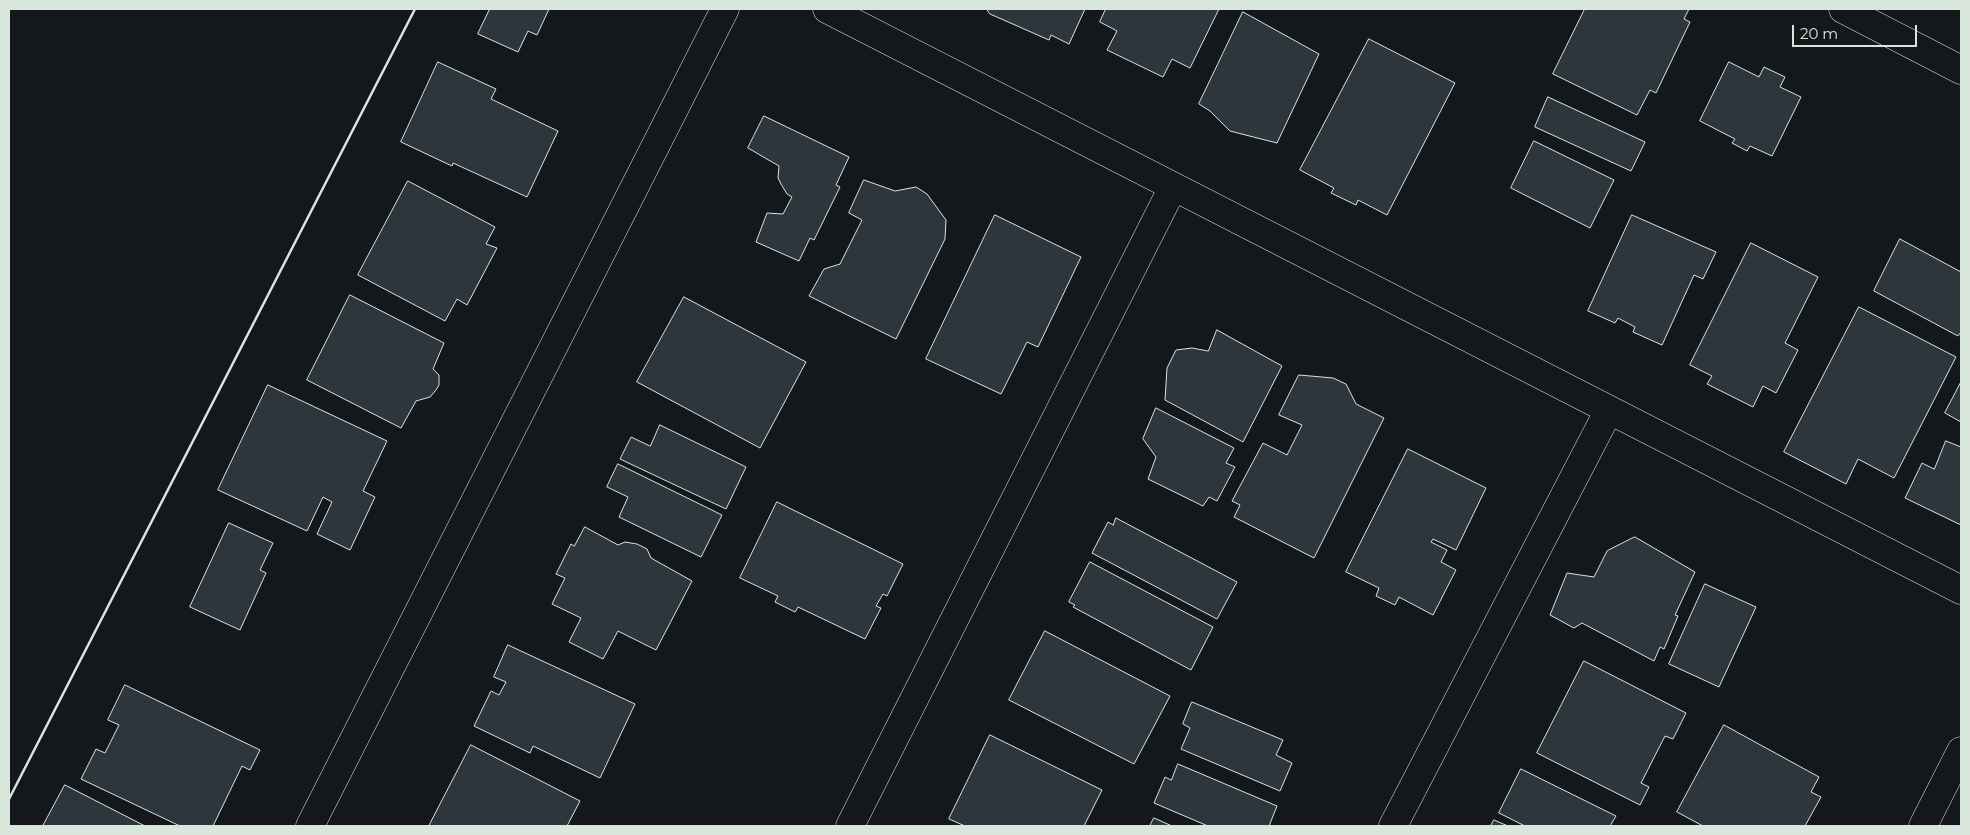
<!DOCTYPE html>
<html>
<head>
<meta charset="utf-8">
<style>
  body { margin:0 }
  #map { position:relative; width:1970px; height:835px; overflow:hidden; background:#14181c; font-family:Montserrat,sans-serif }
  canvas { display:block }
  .frame { position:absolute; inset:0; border:10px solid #d8e6dc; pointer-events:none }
  .scale { position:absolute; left:1792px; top:25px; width:125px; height:22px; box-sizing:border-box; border:2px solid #d8e6dc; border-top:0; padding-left:6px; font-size:15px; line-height:18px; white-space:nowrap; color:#d8e6dc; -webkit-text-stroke:4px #14181c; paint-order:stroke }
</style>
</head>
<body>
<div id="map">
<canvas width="1970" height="835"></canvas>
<div class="frame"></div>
<div class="scale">20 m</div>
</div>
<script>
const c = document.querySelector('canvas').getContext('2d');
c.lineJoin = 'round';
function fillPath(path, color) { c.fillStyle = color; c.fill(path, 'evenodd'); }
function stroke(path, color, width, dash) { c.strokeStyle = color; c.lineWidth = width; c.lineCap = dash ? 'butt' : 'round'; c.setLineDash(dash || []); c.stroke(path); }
const building = new Path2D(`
  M490 9H549L537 35 528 31 518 52 478 34Z
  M987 9H1085L1069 44 1051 35 1049 40 990 14Z
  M1106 9H1219L1190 68 1172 59 1163 77 1107 50 1117 31 1100 22Z
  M1585 9H1689L1684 19 1690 22 1656 93 1650 90 1637 115 1553 74Z
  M1243 12 1319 54 1277 143 1230 131 1210 111 1199 104Z
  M1369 39 1455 83 1387 215 1358 200 1356 205 1331 193 1334 188 1300 170Z
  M438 62 496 89 491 99 558 131 527 197 453 163 452 166 401 142Z
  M1729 62 1759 77 1764 67 1785 77 1780 87 1801 97 1772 156 1750 146 1747 151 1732 143 1735 139 1700 121Z
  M1548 97 1645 142 1631 171 1535 127Z
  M764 116 849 157 836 185 840 187 814 240 810 238 799 261 756 242 767 213 783 214 792 197 787 194 781 184 778 178 779 166 748 148Z
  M1534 141 1614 180 1590 228 1511 188Z
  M864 180 895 191 916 187 927 194 946 220 945 239 896 339 809 296 824 269 840 264 862 220 849 213Z
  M408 181 495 227 486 244 497 248 467 305 457 299 445 321 358 275Z
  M995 215 1081 257 1038 347 1027 342 1001 394 926 359Z
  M1632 215 1716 252 1703 279 1694 275 1662 345 1633 332 1635 327 1618 318 1615 323 1588 311Z
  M1900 239 1961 272V332L1958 336 1874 291Z
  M1751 243 1818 277 1785 343 1798 350 1776 393 1763 386 1753 407 1707 384 1712 376 1690 365Z
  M350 295 444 343 433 369 439 375V385L436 390 430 397 416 401 401 428 307 380Z
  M684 297 806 362 760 448 637 382Z
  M1859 307 1956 357 1894 478 1858 459 1846 484 1784 452Z
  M1217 330 1282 366 1243 442 1165 400 1167 368 1176 350 1192 348 1208 351Z
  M1299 375 1333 378 1346 384 1356 404 1384 418 1314 558 1234 517 1240 505 1232 501 1263 443 1287 455 1302 425 1279 415Z
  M1961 382V422L1945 413Z
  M268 385 387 441 363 491 375 497 350 550 317 534 332 502 323 497 307 531 218 490Z
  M1156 408 1234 448 1226 463 1235 467 1217 501 1209 497 1203 506 1148 479 1156 457 1143 439Z
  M660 425 746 467 726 509 620 459 631 437 650 446Z
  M1946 441 1961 447V525L1905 498 1922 463 1934 469Z
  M1408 449 1486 488 1456 550 1433 539 1431 542 1447 550 1441 562 1456 570 1433 615 1399 597 1395 605 1376 596 1379 588 1346 572Z
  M618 464 722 515 701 557 619 517 628 497 607 487Z
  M777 502 903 564 887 596 883 594 876 606 881 608 865 639 798 607 795 612 775 602 778 596 740 578Z
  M1116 518 1237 582 1217 619 1092 553 1108 522 1113 525Z
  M229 523 273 543 260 570 266 573 240 630 190 607Z
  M585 527 618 545 625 542 637 544 647 549 651 558 692 581 656 650 618 631 603 659 569 642 581 618 552 604 565 578 556 574 571 544 574 546Z
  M1635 537 1695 572 1675 615 1678 616 1664 649 1660 647 1654 661 1582 623 1574 628 1550 615 1567 573 1594 577 1607 551Z
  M1090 562 1213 627 1191 670 1073 607 1075 605 1069 602Z
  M1705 584 1756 607 1719 687 1669 664Z
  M1045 631 1170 696 1134 764 1009 700Z
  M508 645 635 704 600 778 533 746 530 753 474 726 491 691 499 695 506 682 494 677Z
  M1584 661 1686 713 1673 739 1665 736 1641 783 1649 787 1640 805 1537 753Z
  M125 685 260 750 250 770 242 766 213 826H180L81 779 96 749 105 753 119 725 108 720Z
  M1192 702 1283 740 1276 755 1292 763 1280 791 1181 749 1190 728 1183 724Z
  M1724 725 1819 777 1811 792 1821 797 1805 826H1703L1677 812Z
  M990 735 1102 790 1084 826H965L949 819Z
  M471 745 580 801 567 826H429Z
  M1178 764 1277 806 1269 826H1208L1154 803 1165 777 1171 780Z
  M1521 769 1616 816 1610 826H1525L1499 813Z
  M65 785 145 826H43Z
  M1154 818 1172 826H1150Z
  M1494 820 1508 826H1491Z`);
fillPath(building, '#2c363c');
stroke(building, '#d8e6dc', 1);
const street = new Path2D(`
  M827 9 1961 590
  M1843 9 1961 70
  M310 826 725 9
  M850 826 1173 187
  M1393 826 1609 410
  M1923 826 1961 751`);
stroke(street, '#d8e6dc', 29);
stroke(street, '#14181c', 28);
stroke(new Path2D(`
  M9 799 415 9`), '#d8e6dc', 2.5);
</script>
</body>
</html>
